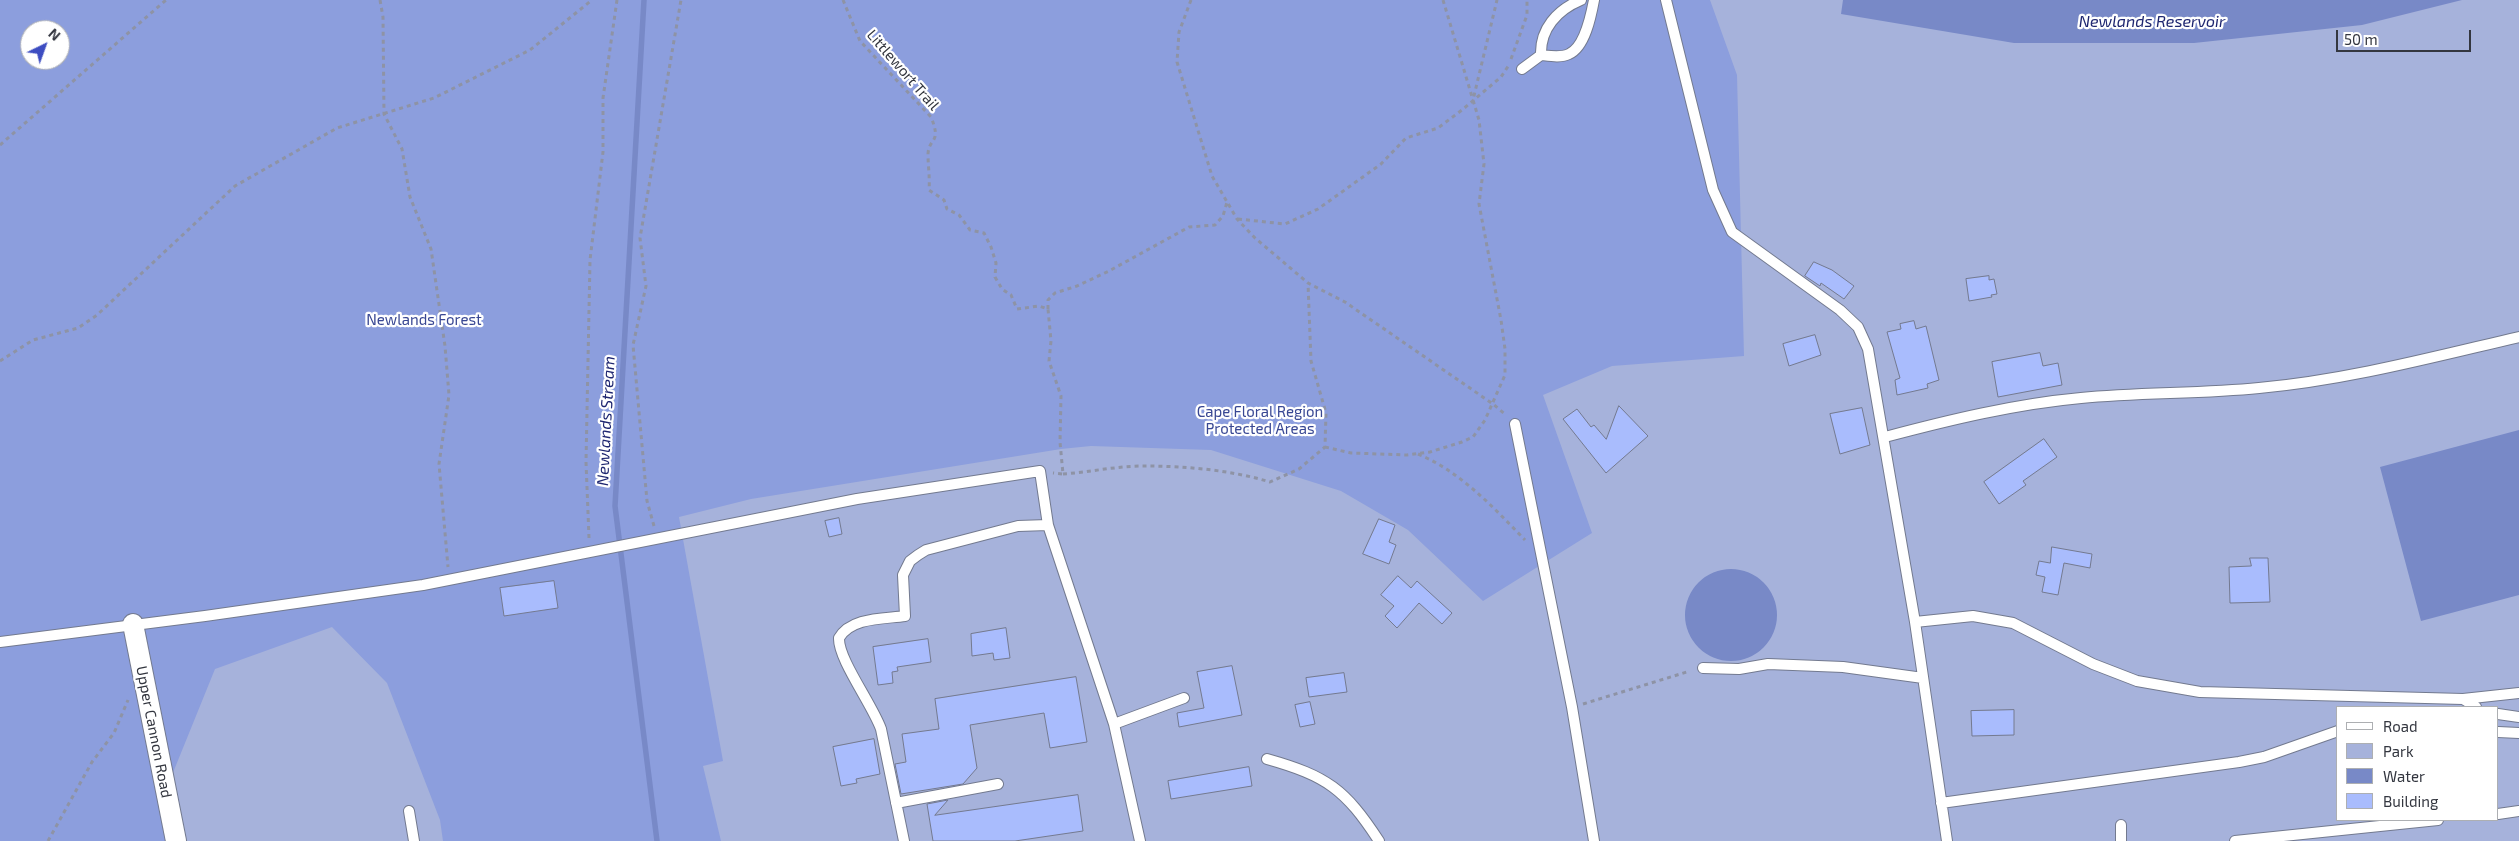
<!DOCTYPE html>
<html>
<head>
<meta charset="utf-8">
<style>
  body { margin:0 }
  #map { position:relative; width:2519px; height:841px; overflow:hidden; background:#dde4fd; font-family:"Exo 2",sans-serif }
  canvas { display:block }
  .legend { position:absolute; left:2336px; top:706px; width:162px; height:115px; box-sizing:border-box; background:#fff; border:1px solid #adafb2; margin:0; padding:6px 9px; list-style:none; font-size:15px; color:#33363f }
  .legend li { display:flex; align-items:center; gap:10px; height:25px }
  .legend b { width:25px; border:1px solid #adafb2 }
  .north { position:absolute; left:20px; top:20px; width:50px; height:50px; box-sizing:border-box; background:#fff; border:1px solid #adafb2; border-radius:50%; rotate:42deg; font-size:14px; font-weight:700; line-height:20px; text-align:center; color:#33363f }
  .north::after { content:''; display:block; margin:auto; width:18px; height:22px; background:#3d4dc1; clip-path:polygon(50% 0,100% 100%,50% 72%,0 100%) }
  .scale { position:absolute; left:2336px; top:30px; width:135px; height:22px; box-sizing:border-box; border:2px solid #33363f; border-top:0; padding-left:6px; font-size:15px; line-height:18px; white-space:nowrap; color:#33363f; -webkit-text-stroke:4px #fff; paint-order:stroke }
</style>
</head>
<body>
<div id="map">
<canvas width="2519" height="841"></canvas>
<ul class="legend">
<li><b style="height:6px;background:#fff"></b>Road</li>
<li><b style="height:14px;background:#a6b2db"></b>Park</li>
<li><b style="height:14px;background:#7889c7"></b>Water</li>
<li><b style="height:14px;background:#a9bcfd"></b>Building</li>
</ul>
<div class="north">N</div>
<div class="scale">50 m</div>
</div>
<script>
const c = document.querySelector('canvas').getContext('2d');
c.lineJoin = 'round';
function fillPath(path, color) { c.fillStyle = color; c.fill(path, 'evenodd'); }
function stroke(path, color, width, dash) { c.strokeStyle = color; c.lineWidth = width; c.lineCap = dash ? 'butt' : 'round'; c.setLineDash(dash || []); c.stroke(path); }
function write(font, color, halo, rows, align = 'center') {
  c.font = font + ' "Exo 2",sans-serif'; c.lineWidth = 4.5; c.setLineDash([]); c.textBaseline = 'middle'; c.strokeStyle = halo; c.fillStyle = color; for (const [text, x, y, turn = 0] of rows) {
    c.save(); c.translate(x, y); c.rotate((+turn || 0) * Math.PI / 180); c.textAlign = isNaN(turn) ? turn : align; if (halo) c.strokeText(text, 0, 0); c.fillText(text, 0, 0); c.restore();
  }
}
fillPath(new Path2D(`
  M0 0H2519V841H0ZM30 30H60V60H30ZM2338 707H2498V820H2338Z`), '#a6b2db');
fillPath(new Path2D(`
  M0 0H1710L1737 75 1744 356 1612 366 1543 395 1592 533 1483 601 1408 530 1341 491 1211 450 1091 446 1061 449 751 499 679 517 723 761 703 766 721 841H443L440 820 387 683 332 627 215 669 168 785 166 841H0ZM30 30H60V60H30Z`), '#8c9edd');
fillPath(new Path2D(`
  M1843 0H2462L2362 25 2194 43H2014L1841 14Z
  M2519 430V595L2421 621 2380 467Z
  M1685 615a46 46 0 1 1 92 0a46 46 0 1 1-92 0Z`), '#7889c7');
stroke(new Path2D(`
  M644 0 615 506 657 841`), '#7889c7', 5.5);
const building = new Path2D(`
  M1814 262 1832 270 1854 286 1844 299 1821 283 1820 286 1805 276Z
  M1989 276V280L1994 279 1997 294 1991 295 1992 297 1969 301 1966 279Z
  M1914 321 1916 329 1926 326 1939 380 1927 384 1928 388 1897 395 1895 380 1900 378 1887 332 1901 329 1900 324Z
  M1815 335 1821 355 1789 366 1783 344Z
  M2040 353 2043 366 2058 363 2062 385 1998 397 1992 362Z
  M1619 406 1648 436 1606 473 1563 419 1577 409 1591 427 1594 425 1606 439Z
  M1862 408 1870 445 1840 454 1830 414Z
  M2044 439 2057 457 2023 481 2026 485 1999 504 1984 482Z
  M839 518 842 534 829 537 825 521Z
  M1379 519 1395 525 1389 542 1396 545 1389 564 1363 554Z
  M2052 547 2092 554 2090 568 2064 563 2058 595 2042 592 2045 577 2036 575 2039 561 2050 563Z
  M2250 558H2268L2270 602 2230 603 2229 567 2251 566Z
  M1398 576 1411 588 1417 581 1452 613 1442 624 1419 603 1397 628 1385 616 1394 606 1381 595Z
  M554 581 558 608 504 616 500 588Z
  M1006 628 1010 658 994 660 993 653 972 656 971 634Z
  M928 639 931 662 897 667 898 671 892 672 893 683 878 685 873 647Z
  M1232 666 1242 715 1179 727 1177 713 1204 708 1197 672Z
  M1344 673 1347 692 1309 697 1306 678Z
  M1076 677 1087 742 1050 748 1044 713 970 725 977 768 963 784 901 794 895 764 906 762 902 734 939 729 935 699Z
  M1310 702 1315 724 1300 727 1295 705Z
  M2014 710V735L1972 736 1971 711Z
  M874 739 880 774 856 779 857 783 841 786 833 747Z
  M1249 767 1252 786 1171 799 1168 781Z
  M1078 795 1083 831 1015 841H933L927 804 948 800 935 815Z`);
fillPath(building, '#a9bcfd');
stroke(building, '#747a90', 1);
const lane = new Path2D(`
  M1666 0 1713 190 1732 232 1840 310 1858 327 1868 349 1915 622 1973 616 2013 623 2093 664 2137 681 2200 692 2463 699 2476 707
  M1541 55C1550 56 1561 58 1569 54 1585 47 1591 16 1594 0
  M1522 69 1541 55C1540 29 1557 10 1581 0
  M1515 424 1572 707 1594 841
  M1885 437C1949 420 2015 404 2081 398 2140 392 2200 394 2259 388 2347 380 2433 357 2519 337
  M1915 622 1947 841
  M0 642 205 616 423 585 857 499 1040 471 1048 525 1114 724 1140 841
  M1703 668 1739 669 1768 664 1843 667 1923 678
  M2463 699 2519 693
  M2498 714 2519 717
  M1114 724 1184 698
  M2498 732 2519 733
  M1267 759C1327 776 1345 789 1379 841
  M896 803 998 784
  M1941 803 2239 762 2264 757 2338 731
  M409 811 414 841
  M2498 814 2519 811
  M904 841 881 729C872 704 838 659 839 638 851 617 884 619 905 616L903 575 910 561 918 555 926 550 1018 526 1048 525
  M2121 841V825
  M2235 841 2438 820`);
const street = new Path2D(`
  M133 624 176 841`);
stroke(lane, '#737a8f', 12);
stroke(street, '#737a8f', 22);
stroke(new Path2D(`
  M380 0 383 17 384 114 402 149 410 197 431 249 445 346 449 395 439 464 448 567
  M843 0 860 41 931 117C942 144 929 137 928 154 928 166 930 178 929 190L944 200 947 209 959 215 970 230 984 233 991 247 996 263 995 277 1002 289 1011 295 1017 309 1039 306 1048 309 1051 341 1049 361 1061 396 1060 442 1063 474 1053 473
  M1191 0 1179 32 1177 62 1212 176 1237 219 1255 238 1308 283 1345 302 1493 404 1506 415
  M1443 0 1473 100
  M1511 59 1527 15V0
  M0 145 166 0
  M1238 219 1285 224 1318 209 1381 164 1406 138 1438 128 1462 110 1501 77 1509 65
  M1048 309V300L1055 293 1077 286 1109 271 1189 227 1215 225 1223 216 1227 202
  M0 361 33 340 78 328 97 315 235 186 337 128 434 98 530 50 592 0
  M1325 447 1351 453 1407 455 1430 452 1462 442 1473 437 1485 420 1505 375V349L1501 320 1479 204 1484 164 1479 120 1473 100 1497 0
  M1418 454C1461 472 1493 507 1525 540
  M1063 474C1090 472 1117 466 1144 466 1185 466 1231 470 1270 482L1299 469 1325 447 1326 413 1311 361 1308 283
  M654 526 647 501 633 345 646 286 640 238 681 0
  M589 538 586 462 590 260 603 152V98L617 0
  M1583 704 1690 671
  M48 841 92 762 114 733 128 700`), '#8e93a5', 3, [4, 4]);
stroke(lane, '#fff', 10);
stroke(street, '#fff', 20);
write('15px', '#33363f', '#fff', [
  ["Littlewort Trail",903,70,49],
  ["Upper Cannon Road",154,732,79]
]);
write('15px', '#384793', '#fff', [
  ["Newlands Forest",424,320],
  ["Cape Floral Region",1260,412],
  ["Protected Areas",1260,429]
]);
write('italic 16px', '#1e2670', '#fff', [
  ["Newlands Reservoir",2152,22],
  ["Newlands Stream",606,421,-87]
]);
</script>
</body>
</html>
